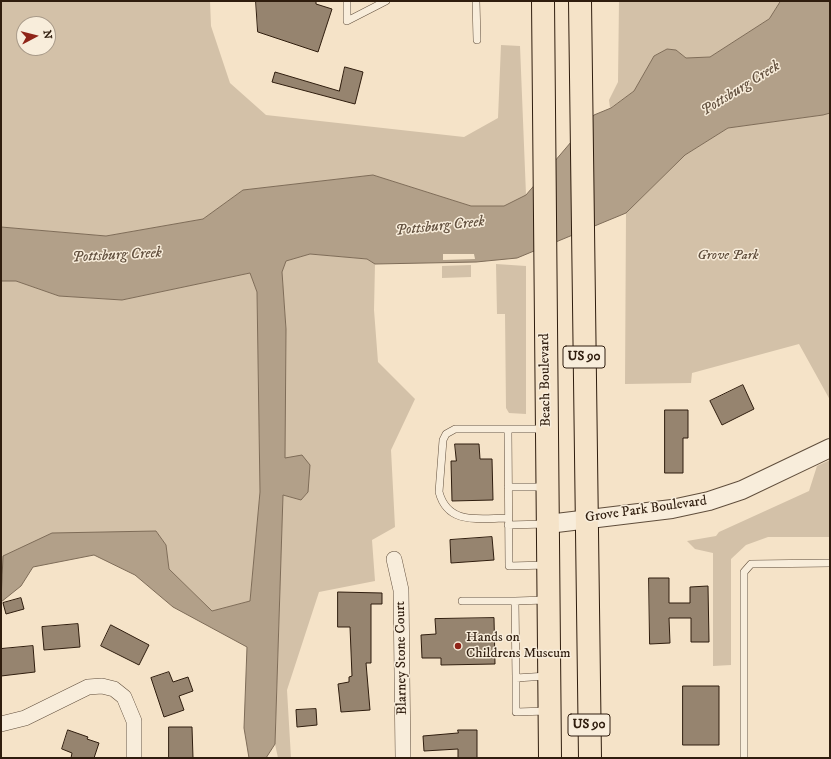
<!DOCTYPE html>
<html>
<head>
<meta charset="utf-8">
<style>
  body { margin:0 }
  #map { position:relative; width:831px; height:759px; overflow:hidden; background:#f5e3c8; font-family:"IM FELL DW Pica",serif }
  canvas { display:block }
  .frame { position:absolute; inset:0; border:2px solid #2f1d0e; pointer-events:none }
  .north { position:absolute; left:16px; top:16px; width:40px; height:40px; box-sizing:border-box; background:#f8eddb; border:1px solid #a89a89; border-radius:50%; rotate:83deg; font-size:11px; font-weight:700; line-height:16px; text-align:center; color:#2f1d0e }
  .north::after { content:''; display:block; margin:auto; width:14px; height:18px; background:#8f2418; clip-path:polygon(50% 0,100% 100%,50% 72%,0 100%) }
</style>
</head>
<body>
<div id="map">
<canvas width="831" height="759"></canvas>
<div class="frame"></div>
<div class="north">N</div>
</div>
<script>
const c = document.querySelector('canvas').getContext('2d');
c.lineJoin = 'round';
function fillPath(path, color) { c.fillStyle = color; c.fill(path, 'evenodd'); }
function stroke(path, color, width, dash) { c.strokeStyle = color; c.lineWidth = width; c.lineCap = dash ? 'butt' : 'round'; c.setLineDash(dash || []); c.stroke(path); }
function write(font, color, halo, rows, align = 'center') {
  c.font = font + ' "IM FELL DW Pica",serif'; c.lineWidth = 3; c.setLineDash([]); c.textBaseline = 'middle'; c.strokeStyle = halo; c.fillStyle = color; for (const [text, x, y, turn = 0] of rows) {
    c.save(); c.translate(x, y); c.rotate((+turn || 0) * Math.PI / 180); c.textAlign = isNaN(turn) ? turn : align; if (halo) c.strokeText(text, 0, 0); c.fillText(text, 0, 0); c.restore();
  }
}
fillPath(new Path2D(`
  M1 1H210L211 26 230 83 266 115 464 137 498 118 501 45 520 46 526 195 504 206H471L373 175 243 190 203 219 106 236 1 227ZM24 24H48V48H24Z
  M619 1H781L769 19 710 57 686 58 676 50 667 49 654 56 634 91 610 108 609 100 618 82Z
  M830 113V400L799 344 692 373 691 383 625 384 626 213 685 155 728 128 823 115Z
  M310 254 367 259 375 264 374 310 378 362 415 399 391 450 395 527 372 540 375 581 319 592 287 690 291 758H278L275 744 283 495 301 500 308 492 285 458 286 329 282 272 286 261Z
  M496 264 526 266V414L509 413 506 408 505 314H497Z
  M471 265V277L442 278V266Z
  M250 273 257 292 260 492 250 601 212 611 169 569 166 545 156 531 1 574V281H16L59 296 122 300Z
  M830 460V537H768L746 545 731 559V665L713 666V553L695 549 687 541 716 536 719 532 809 491 817 466Z`), '#d3c1a8');
const water = new Path2D(`
  M781 1H830V113L823 115 728 128 685 155 626 213 517 258 476 262 375 264 367 259 310 254 286 261 282 272 286 329 285 458 302 455 310 465 308 492 301 500 283 495 275 744 266 758H249L244 728 247 647 173 607 135 575 94 555 33 567 21 586 1 602 3 556 52 533 156 531 166 545 169 569 212 611 250 601 260 492 257 292 250 273 122 300 59 296 16 281H1V227L106 236 203 219 243 190 373 175 471 206H504L526 195 594 115 611 108 634 91 654 56 667 49 676 50 686 58 710 57 769 19Z`);
fillPath(water, '#b2a089');
stroke(water, '#7e6c58', 1);
fillPath(new Path2D(`
  M443 254H474L475 259 443 260Z`), '#f5e3c8');
const building = new Path2D(`
  M256 1H316V4L332 9 318 52 258 32Z
  M345 67 363 72 355 104 272 82 275 72 339 91Z
  M743 385 754 409 722 425 710 401Z
  M665 410H688V438H683V473H665Z
  M455 444H479L480 459H492L493 500 452 501 451 461H456Z
  M492 537 494 560 451 563 450 540Z
  M649 578H669V603H690V587L708 586 709 642H691V618H669L670 643 650 644Z
  M338 592 382 593V604H371V663H366L370 710 341 712 338 684 349 682V677L352 676 350 627H338Z
  M21 598 24 609 6 614 3 603Z
  M494 618 495 664 441 665V658H422L421 635 436 634 435 619Z
  M78 624 80 647 44 650 42 627Z
  M111 625 149 645 139 665 101 646Z
  M33 646 35 672 1 676V649Z
  M169 672 173 682 188 677 193 691 179 696 184 710 164 717 151 678Z
  M683 686H719V745H683Z
  M316 709 317 725 297 727 296 710Z
  M169 727H192L193 758H169Z
  M68 730 88 737 87 739 99 743 94 758H71L72 753 62 749Z
  M458 730H477V758H458V749L424 751 423 736 458 733Z`);
fillPath(building, '#96846f');
stroke(building, '#2f1d0e', 1);
const service = new Path2D(`
  M347 1V21L386 1
  M476 1 477 40
  M508 430 509 566 547 565
  M508 487H546
  M508 518C480 518 448 526 439 492L443 440 446 434 455 429H544
  M508 525 546 524
  M462 601H515
  M516 678 515 601 546 600
  M547 711 516 712V678L547 676
  M744 758V572L751 564 830 563`);
const minor = new Path2D(`
  M394 559 401 590 403 758
  M1 724 25 718 88 687 102 686 114 689 124 697 134 721V758`);
const tertiary = new Path2D(`
  M548 524 672 509 709 501 742 490 830 448`);
const trunk = new Path2D(`
  M543 1 550 758
  M580 1 590 758`);
stroke(service, '#604e3c', 8);
stroke(minor, '#604e3c', 16);
stroke(tertiary, '#604e3c', 20);
stroke(trunk, '#2f1d0e', 24);
stroke(service, '#f8eddb', 7);
stroke(minor, '#f8eddb', 15);
stroke(tertiary, '#f8eddb', 18);
stroke(trunk, '#f5e3c8', 22);
for (const [x, y, r, color] of [
  [458,646,4,"#8f2418"]
]) { const dot = new Path2D(); dot.arc(x, y, r, 0, 2 * Math.PI); c.fillStyle = color; c.fill(dot); stroke(dot, '#f8eddb', 1.5); }
for (const [x, y, w] of [
  [584,357,42],
  [589,725,42]
]) { const box = new Path2D(); box.roundRect(x - w / 2, y - 11, w, 22, 3); c.fillStyle = '#f8eddb'; c.fill(box); stroke(box, '#2f1d0e', 1); }
write('bold 13px', '#2f1d0e', null, [
  ["US 90",584,357],
  ["US 90",589,725]
]);
write('italic 14px', '#604e3c', '#f8eddb', [
  ["Grove Park",728,256]
]);
write('14px', '#2f1d0e', '#f8eddb', [
  ["Beach Boulevard",546,380,-91],
  ["Grove Park Boulevard",646,510,-8],
  ["Blarney Stone Court",402,658,-91]
]);
write('14px', '#2f1d0e', '#f8eddb', [
  ["Hands on",466,638],
  ["Childrens Museum",466,654]
], 'left');
write('italic 15px', '#63513f', '#f8eddb', [
  ["Pottsburg Creek",741,89,-32],
  ["Pottsburg Creek",440,227,-6],
  ["Pottsburg Creek",117,256,-3]
]);
</script>
</body>
</html>
